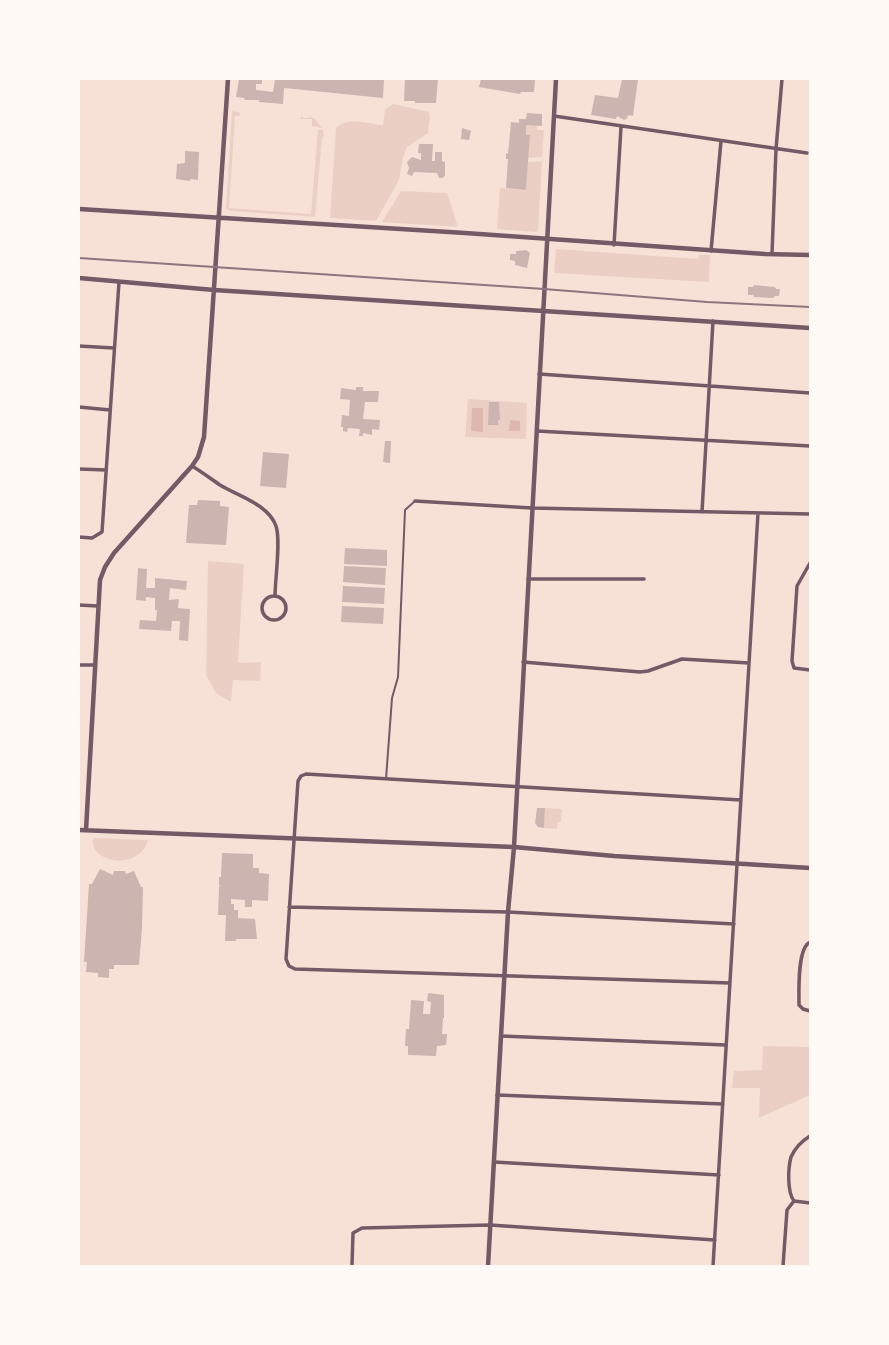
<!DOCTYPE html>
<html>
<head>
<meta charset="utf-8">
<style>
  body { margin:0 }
  #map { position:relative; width:889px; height:1345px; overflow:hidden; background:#f7e1d7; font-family:"Noto Sans",sans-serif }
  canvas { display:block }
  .frame { position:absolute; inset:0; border:80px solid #fffaf5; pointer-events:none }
</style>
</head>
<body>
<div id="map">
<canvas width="889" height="1345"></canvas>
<div class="frame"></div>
</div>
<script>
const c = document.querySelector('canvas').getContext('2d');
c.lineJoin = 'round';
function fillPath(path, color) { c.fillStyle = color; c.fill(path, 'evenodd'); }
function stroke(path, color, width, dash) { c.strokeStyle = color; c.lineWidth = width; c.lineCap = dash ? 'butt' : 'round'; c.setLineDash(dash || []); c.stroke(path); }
fillPath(new Path2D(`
  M393 104 429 112 430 117 428 133 407 147 403 157 399 180 376 221 330 218 336 128C348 116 368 124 383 125L385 110Z
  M232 111 241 113 239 116H235L229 208 311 214 318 129 323 130 324 136 322 138 315 217 231 211 226 209Z
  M303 115V118H309V116L315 119 322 128 312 126V119H300Z
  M526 125H537V130H544L542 157 528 158 530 135H526Z
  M542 161 538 231 535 232 497 229 500 188 526 190 528 162Z
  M401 191 447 193 458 227 382 222Z
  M556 249 698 259 699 255H710L709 282 554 273Z
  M468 399 527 403 526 439 465 437Z
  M208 561 244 564 238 663 261 662 260 681 233 680 231 702 216 693 206 675Z
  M545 808 562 809 561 822H558L557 829 544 828Z
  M93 838 148 840C140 871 89 864 93 838Z
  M763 1046 810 1047V1095L759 1118 760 1088H732L734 1071 762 1070Z`), '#ebcfc5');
fillPath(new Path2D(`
  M472 408H483V432L471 431Z
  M510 420 520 421V431H509Z`), '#dcb8b0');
fillPath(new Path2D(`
  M239 79H262V84H256V90L273 92 275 79H384L383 98 284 88 283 104 259 102V100H245L244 98 236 97Z
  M405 79H438L436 103H415V101H404Z
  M481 79H535L534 92H521L520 94 479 87Z
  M622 79H638L633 116 629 115 627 117 628 118 624 120 617 116 616 119 591 115 595 95 618 98Z
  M527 113 542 114V126L526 125V135H530L526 190 506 188 508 159H506V153L508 154 511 122 519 123V119H526Z
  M462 128 471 131 469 140 461 139Z
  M419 144H433L432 161H435V152H442V161L445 162V176L442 178H439L437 173 414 172 412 176 407 174 409 168 407 162 412 157 421 160V153H418Z
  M185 151 199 152 198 180 190 179V181L176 179 177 164 185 163Z
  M526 250 530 253 527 268 515 265V261L510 260V254H516V251Z
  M754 285 775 287 776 289H780L779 296H775L773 298 754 297 753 295H748V287H753Z
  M356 387H363V391H379L378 402H365L363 419 380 420 379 430 372 429V435L363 433V436H359L360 429 348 428 347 432 343 431V427H341L342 415 349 416 350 400 340 399 341 388 356 390Z
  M489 402H499L500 420H498V425H488Z
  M385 441H391L390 463 383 462Z
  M263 452 289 454 286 488 260 486Z
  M198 500 220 501V506L229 507 226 545 186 543 189 505H197Z
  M345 548 387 550V566L344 564Z
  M344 566 386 568 385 585 343 582Z
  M138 568 147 569 146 588H155V578L187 581 186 590 170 588 169 600 179 599 178 608 190 609 188 641 179 640 180 621H172L171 631 139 629 140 620 156 621 157 610H155V598L146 597V601L136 600Z
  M343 586 385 588 384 604 342 602Z
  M342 606 384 608 383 624 341 622Z
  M537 808H545L544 828 538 827 535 823Z
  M222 853 253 854V868H259V873L269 874 268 901 252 900V907H245V900L231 899V904H234V910H238V918L255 919 257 939H236V941H225L226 915H218L219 887 220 885H219V877H221Z
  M100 869 113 875 114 871H125L126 874 134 871 141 887H143L142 928 139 965H114V969H109V978L98 977V973L86 972 87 962H84L89 884H92Z
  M428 993 444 995V1018H443L442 1034H447L446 1045 437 1046 436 1056 408 1055V1046H405L406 1029H409L411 1000 424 1001 423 1014H430L431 1002 427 1001Z`), '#ccb4b1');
stroke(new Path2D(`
  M386 779 392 698 398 677 405 510 415 501`), '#755966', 2);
stroke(new Path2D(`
  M554 116 807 153
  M614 245 621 127
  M711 251 721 141
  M772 254 776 149 782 79
  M79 346 114 348
  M539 374 810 393
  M79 407 110 410
  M537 431 810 446
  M192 466C202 472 211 479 220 485 238 496 268 504 276 526 281 540 275 580 275 596
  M79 469 106 470
  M415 501 532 508 810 514
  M702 512 713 321
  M79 537 92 538 102 532 119 282
  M810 563 797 586 792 661 794 668 810 670
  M528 579H644
  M262 608a12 12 0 1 1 24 0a12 12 0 1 1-24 0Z
  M79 605 98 606
  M523 662 640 672 648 671 682 659 749 663
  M79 665H95
  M289 907 508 912 734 924
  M810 942C797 948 799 991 799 1005L803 1009 810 1011
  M730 983 295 969 289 966 286 959 298 781 301 776 306 774 741 800
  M501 1036 726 1045
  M497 1095 723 1104
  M494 1162 719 1175
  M794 1201C787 1192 788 1168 791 1157 795 1148 802 1141 810 1136
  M794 1201 810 1203
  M352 1266 353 1233 362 1228 490 1225 715 1240
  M713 1266 758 513
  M783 1266 787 1210 794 1201`), '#755966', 3.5);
stroke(new Path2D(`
  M79 209 465 233 765 254 810 255
  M79 278 214 290 810 328
  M79 830 514 847 614 856 810 868
  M86 830 100 580 105 567 114 553 192 466 198 457 204 437 228 79
  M488 1266 508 912 514 847 556 79`), '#755966', 4.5);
stroke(new Path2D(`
  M79 258 544 289 707 302 810 307`), '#8f747c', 2);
</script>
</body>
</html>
